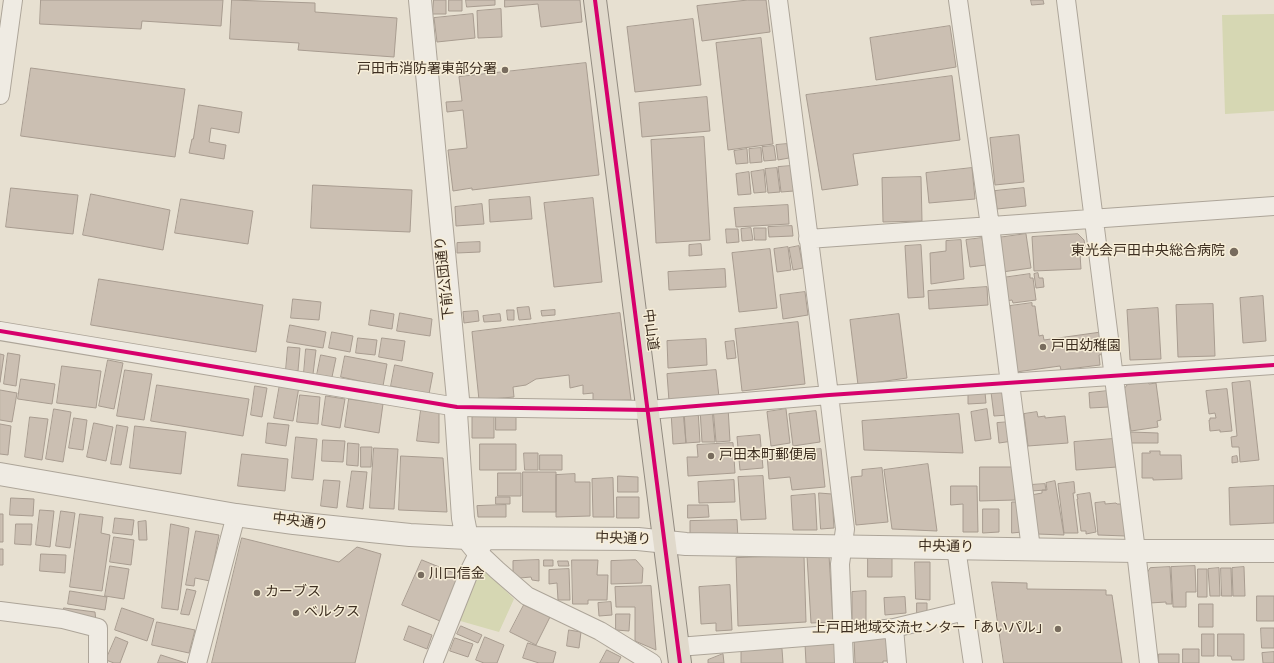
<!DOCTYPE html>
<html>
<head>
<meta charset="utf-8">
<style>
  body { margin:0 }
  canvas { display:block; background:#e7e0d1 }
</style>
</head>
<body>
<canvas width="1274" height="663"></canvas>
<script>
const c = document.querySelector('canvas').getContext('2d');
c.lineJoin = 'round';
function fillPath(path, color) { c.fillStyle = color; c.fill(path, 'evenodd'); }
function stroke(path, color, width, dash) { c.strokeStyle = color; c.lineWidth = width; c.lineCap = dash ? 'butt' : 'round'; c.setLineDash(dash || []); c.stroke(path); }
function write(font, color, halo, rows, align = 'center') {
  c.font = font + ' Spectral,"Noto Sans JP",serif'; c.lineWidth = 3; c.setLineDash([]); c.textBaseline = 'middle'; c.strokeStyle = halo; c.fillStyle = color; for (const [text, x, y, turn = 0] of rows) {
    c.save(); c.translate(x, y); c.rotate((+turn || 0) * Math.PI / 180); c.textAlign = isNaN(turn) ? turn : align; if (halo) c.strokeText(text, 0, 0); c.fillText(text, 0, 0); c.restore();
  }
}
fillPath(new Path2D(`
  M1274 14V111L1225 114 1222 15Z
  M488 573 514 599 499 632 457 620 474 575Z`), '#d6d7b3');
const building = new Path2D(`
  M41 0H223L221 26 142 21 141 29 40 24Z
  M232 0 315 3V12L397 18 394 57 298 50 299 43 230 39Z
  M434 0H446V14H433Z
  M449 0H462V11H449Z
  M466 0H495V5L467 7Z
  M505 0H580L582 22 541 27 538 4 505 7Z
  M748 0H766L770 32 702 41 697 6Z
  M1031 0H1043L1044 4 1032 5Z
  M501 9 502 37 478 38 477 11Z
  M473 14 475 38 437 42 434 18Z
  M693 19 701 85 635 92 627 27Z
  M950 26 956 67 876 80 870 38Z
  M761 38 773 144 728 150 716 43Z
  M586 63 599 175 472 190V188L453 191 448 150 467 148 463 110 447 112 446 102 462 101 459 77Z
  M31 68 185 89 175 157 21 136Z
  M952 76 960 140 853 154 858 185 822 190 806 95Z
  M707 97 710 131 642 137 639 103Z
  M199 105 242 112 239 133 211 128 209 142 226 145 224 159 189 153 192 139H193Z
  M1019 135 1024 182 995 185 990 138Z
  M704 137 710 240 656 243 651 140Z
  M787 144 789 158 778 160 776 145Z
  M774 146 776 160 764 161 762 147Z
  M761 148 762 162 750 163 749 149Z
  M747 149 748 163 736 164 734 151Z
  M791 166 794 191 781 192 778 167Z
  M777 168 780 192 768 193 765 169Z
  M972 168 975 199 929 203 926 173Z
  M764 170 766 192 754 193 751 172Z
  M749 172 751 194 738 195 736 174Z
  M921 177 922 221 883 222 882 178Z
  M313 185 412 190 410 232 311 228Z
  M11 188 78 195 73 234 6 227Z
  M1024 188 1026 206 997 209 995 191Z
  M91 194 170 210 163 250 83 235Z
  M530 197 532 219 490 222 489 200Z
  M593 198 602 282 554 287 544 203Z
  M181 199 253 211 248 244 175 233Z
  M482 204 484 224 456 226 455 207Z
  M788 205 789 224 736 227 734 208Z
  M792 226 793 236 769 237 768 227Z
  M751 228 753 240 742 241 741 229Z
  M754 228H766V240H755Z
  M726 229H738L739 242 727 243Z
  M1026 234 1031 268 1002 272 997 238Z
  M1078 234 1084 240 1085 246 1084 249 1080 254 1081 269 1034 271 1032 237Z
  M982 238 986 265 970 267 966 240Z
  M961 240 964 279 931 284 930 253 946 251V241Z
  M480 242V252L457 253V243Z
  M701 244 702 255 689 256V245Z
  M921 245 924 297 908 298 905 246Z
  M799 246 803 268 793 270 789 248Z
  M788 247 791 270 777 272 774 249Z
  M770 249 777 308 739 312 732 253Z
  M725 269 726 287 669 290 668 272Z
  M1038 273 1039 278H1043L1044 287 1036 288 1034 274Z
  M1030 274V278H1033L1036 300 1013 303 1012 300 1006 301 1002 278Z
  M99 279 263 305 256 352 91 325Z
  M987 287 988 305 929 309 928 291Z
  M805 292 808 315 783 319 780 295Z
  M1263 296 1266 341 1243 343 1240 298Z
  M293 299 321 302 319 320 291 318Z
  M1032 303V306H1035L1039 336 1043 335 1044 340 1101 332 1104 354 1099 355 1100 365 1061 370 1060 366 1016 372 1007 309H1010V306Z
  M1213 304 1215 356 1178 357 1176 305Z
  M529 307 531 319 519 320 517 308Z
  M1158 308 1161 359 1130 360 1127 310Z
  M371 310 394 314 392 329 369 325Z
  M507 310H514V320H508Z
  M555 310V315L542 316 541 311Z
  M478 311 479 321 464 323 463 312Z
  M400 313 432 319 430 336 397 331Z
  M620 313 631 400 593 401V393L583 394V385L570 388 569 375 536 379 526 385 513 387 514 397 479 400 472 332Z
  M500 314 501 321 484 322 483 316Z
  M899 314 907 378 858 385 850 320Z
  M798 322 805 384 742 391 735 329Z
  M290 325 326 332 323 348 287 342Z
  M332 332 353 336 350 352 329 348Z
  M358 338 377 340 375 355 356 353Z
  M382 338 405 341 402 361 379 357Z
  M706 339 707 365 668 368 667 341Z
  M734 341 736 358 727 359 725 342Z
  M288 347 300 348 298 371 286 370Z
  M306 349 316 350 313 374 304 373Z
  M8 353 20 355 16 386 4 384Z
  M0 354 4 355 0 382Z
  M321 355 336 358 332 377 317 375Z
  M345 356 387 364 383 386 341 377Z
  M108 360 123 363 114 409 99 406Z
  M395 365 433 373 429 394 391 386Z
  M62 366 101 371 96 408 57 403Z
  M125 370 152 374 144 420 117 416Z
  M716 370 719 397 669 401 667 374Z
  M21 379 55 384 52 404 18 399Z
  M1250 381 1259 460 1240 462 1239 447H1232L1231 437 1237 436 1232 383Z
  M1148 382 1149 384 1156 383 1161 420 1157 421 1158 427 1131 431 1124 389 1127 385Z
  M280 384 299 387 293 421 274 418Z
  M157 385 249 399 243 436 151 421Z
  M255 386 267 388 262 417 251 415Z
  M1227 389 1232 431 1220 432V430L1210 431 1209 420H1210V418H1216L1215 413 1209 414 1206 391Z
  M0 390 17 393 12 422 0 420Z
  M1006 391 1008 415 994 416 991 392Z
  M1108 391 1109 407 1090 408 1089 393Z
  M985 392 986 403 968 404V393Z
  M300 395 320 397 318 424 297 422Z
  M326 396 345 399 340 428 322 425Z
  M349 399 383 404 379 433 345 427Z
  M728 407 730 441 716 442 713 408Z
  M712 408 715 442H702L700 409Z
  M54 409 71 412 63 462 46 459Z
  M786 409 790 443 771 446 767 412Z
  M987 409 991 439 975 441 971 412Z
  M421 410 439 412V443L417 441Z
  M698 410 700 442 686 443 684 411Z
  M683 411 686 443 673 444 671 412Z
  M816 411 820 442 793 446 789 414Z
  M1037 412 1038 417 1045 416V418L1065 416 1068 443 1028 446 1024 414Z
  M959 414 963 453 864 450 862 421Z
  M496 415H516V430H496Z
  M494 416V438H472V417Z
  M30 417 48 419 42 460 25 457Z
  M74 418 87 420 83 450 69 448Z
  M1011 422 1013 441 999 443 997 423Z
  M94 423 113 427 106 461 87 457Z
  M268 423 289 425 286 446 266 443Z
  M0 424 11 426 8 455 0 454Z
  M117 425 128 427 121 465 111 464Z
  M135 426 186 432 181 474 130 468Z
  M1131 432 1158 433V443H1131Z
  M760 435 763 468 740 470 737 437Z
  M296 437 317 439 313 480 292 478Z
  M1113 439 1117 467 1076 470 1074 442Z
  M323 440 345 441 343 462 322 461Z
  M348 443 359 444 358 466 347 465Z
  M733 443 735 473 688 476 687 457H698L697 445Z
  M480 444H516V470H480Z
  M361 447H372L371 467H361Z
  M374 448 398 449 394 509 370 508Z
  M821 449 825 487 792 490 790 477 769 479 767 454Z
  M1150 451H1160V455H1181L1182 479 1153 480V478H1142V453H1150Z
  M524 453H538V470H525Z
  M242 454 288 459 285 491 238 486Z
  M540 455H562V470H540Z
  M401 456 443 458 447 512 399 510Z
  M1237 456 1238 462 1232 463V457Z
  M928 464 937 531 892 529 884 470Z
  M980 467H1014L1015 500 980 501Z
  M882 468 888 522 856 525 851 477 862 476V470Z
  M352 471 367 472 363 509 347 507Z
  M523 472H556V512H523Z
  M498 473H521V496H498Z
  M575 474V482H590V516L556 517V475Z
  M618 476 638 477V492H618Z
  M763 476 766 519 741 520 738 477Z
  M613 478 614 517H593L592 479Z
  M324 480 340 481 337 508 321 506Z
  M734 480 735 502 699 503 698 482Z
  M1055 481 1064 535 1037 534 1031 495 1042 493V490H1047L1046 483Z
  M1074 482 1075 493H1073L1078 533H1064L1058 484Z
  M1045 484 1046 490 1031 491 1030 485Z
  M951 486H977L978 532H963V504L951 505Z
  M1274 486V523L1230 525 1229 488Z
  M819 493 832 494 834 528 821 529Z
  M1090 493 1096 532 1086 534V531H1081L1077 499H1078L1077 495Z
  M815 494 817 530H793L791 496Z
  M496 497H510V504H496Z
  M617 497H639V518H617Z
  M11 498 34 499 33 516 10 515Z
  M1012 502H1019L1022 532 1012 533Z
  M1105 502V504L1116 503 1117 504H1123L1126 536 1098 535 1095 503Z
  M506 505V517H478L477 506Z
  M688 505H708L709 517 688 518Z
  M983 509H999V532L983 533Z
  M40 510 54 511 50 547 36 545Z
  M61 511 75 513 70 548 56 546Z
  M0 514H3V542H0Z
  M80 514 103 517 101 533 110 535 102 591 70 587Z
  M115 518 134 520 132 535 113 533Z
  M737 520 738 539 690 540V521Z
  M146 521 147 540H139L138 522Z
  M16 524H32L31 545 15 544Z
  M171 524 189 528 178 610 162 608Z
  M196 531 219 535 210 581 195 578 194 586 186 585Z
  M114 537 134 540 131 565 110 562Z
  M242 538 339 562 357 547 381 554 355 663H212Z
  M0 549H3V565H0Z
  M41 554 66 555 65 573 40 571Z
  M829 555 833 622 811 623 807 556Z
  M804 556 806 622 738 626 736 558Z
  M868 557 892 558V577H868Z
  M422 560 459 575 440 621 402 605Z
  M539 560V581L532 580 531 577 520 578 513 574V561Z
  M544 560H553V566H544Z
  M572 560H598L597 575H608L607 600H588V604H573Z
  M636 560 643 568 642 583 611 584V561Z
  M558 561H568L569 566H559Z
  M915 562H930V600L916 599Z
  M110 566 129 569 124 599 105 596Z
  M1195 566 1196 592H1186V607H1173L1171 567Z
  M1170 567 1172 604H1166V602L1150 603 1149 583H1148L1147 573 1150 568Z
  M1244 567 1245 596H1233L1232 568Z
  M1219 568 1220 596H1210L1208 569Z
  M1221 568H1231L1232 596H1222Z
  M569 569 570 600H558L557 583 549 584V570Z
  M1198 569H1207V597H1198Z
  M992 582 1027 583V589L1106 590V595H1112L1122 663H1004Z
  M730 585 732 630 716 631V623L701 624 699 587Z
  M651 586 656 650 635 641V607H616L615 587Z
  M187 589 196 591 189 615 181 614Z
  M70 591 107 597 105 610 68 604Z
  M866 591V621L852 622V592Z
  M1257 596H1274V621H1257Z
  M905 597 906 613 885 615 884 598Z
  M611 602 612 615 599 616 598 603Z
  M917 603H927V614H917Z
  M1199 604H1213V627H1199Z
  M524 605 550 617 536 645 510 632Z
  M64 608 95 612 96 622 63 613Z
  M122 608 154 619 147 641 115 630Z
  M616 614H630L629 631 616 630Z
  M157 622 195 630 189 653 152 645Z
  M409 626 432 635 427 649 404 640Z
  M461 626 482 635 478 643 457 634Z
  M1261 628H1274V648H1262Z
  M569 630 581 632 579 648 567 646Z
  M1202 634H1214V656H1202Z
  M1218 634H1244V660H1232L1231 656H1218Z
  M116 637 128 642 120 663H114L106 660Z
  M485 637 504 645 497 663H484L476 660Z
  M888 637 889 661H883V663H855L854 638Z
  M455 638 473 644 468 657 450 651Z
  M835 642 836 663H806L805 644Z
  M528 643 556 652 553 663H539L523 658Z
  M782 649 783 663H741V651Z
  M1183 649H1199V663H1183Z
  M607 650 621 657 618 663H600Z
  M1274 652V663H1263L1262 653Z
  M723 654 724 663H708V660Z
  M1159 654H1179V663H1159Z
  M161 655 186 663H158Z`);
fillPath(building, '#cbbfb2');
stroke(building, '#a89c90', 1);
const minor = new Path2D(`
  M778 0 829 395 845 529 840 564 844 663
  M958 0 990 226 1031 549
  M1066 0 1136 551 1149 663
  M0 95 13 0
  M808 239 1274 206
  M0 331 457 407 648 410 829 395 1274 365
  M956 548 973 663
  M479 553 497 570 527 596 600 631 652 663
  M0 611 63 619 98 628V663
  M894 628 897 663
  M678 647 842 634 894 628 965 611
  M197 663 236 515
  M433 663 470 570 484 542`);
const tertiary = new Path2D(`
  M420 0 458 399 456 413 463 518 467 538 476 549
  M0 474 236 515 294 523 351 529 410 535 467 538 638 539 686 544 1136 551H1274`);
const trunk = new Path2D(`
  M595 0 680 663`);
stroke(minor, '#ada599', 20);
stroke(tertiary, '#ada599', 24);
stroke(trunk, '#928b80', 24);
stroke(minor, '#efebe3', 18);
stroke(tertiary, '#efebe3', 22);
stroke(trunk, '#e0d9cb', 22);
stroke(new Path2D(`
  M595 0 680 663
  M0 331 457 407 648 410 829 395 1274 365`), '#d6006c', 4);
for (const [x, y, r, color] of [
  [505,70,4,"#786c5e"],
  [1234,252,5,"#786c5e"],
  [1043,347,4,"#786c5e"],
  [711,456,4,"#786c5e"],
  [421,575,4,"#786c5e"],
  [257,593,4,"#786c5e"],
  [296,613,4,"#786c5e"],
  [1058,629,4,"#786c5e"]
]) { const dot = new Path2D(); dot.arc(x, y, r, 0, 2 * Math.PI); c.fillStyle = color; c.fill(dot); stroke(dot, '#f7eed8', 1.5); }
write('14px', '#3d2e20', '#f7eed8', [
  ["戸田市消防署東部分署",497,70,"right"],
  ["東光会戸田中央総合病院",1225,252,"right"],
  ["戸田幼稚園",1051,347],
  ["戸田本町郵便局",719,456],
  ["川口信金",429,575],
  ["カーブス",265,593],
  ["ベルクス",304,613],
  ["上戸田地域交流センター「あいパル」",1050,629,"right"]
], 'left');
write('14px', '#3d2e20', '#f7eed8', [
  ["下前公団通り",446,278,-96],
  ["中山道",649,330,83],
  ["中央通り",300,523,7],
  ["中央通り",623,540,2],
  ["中央通り",946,548,1]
]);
</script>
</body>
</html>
